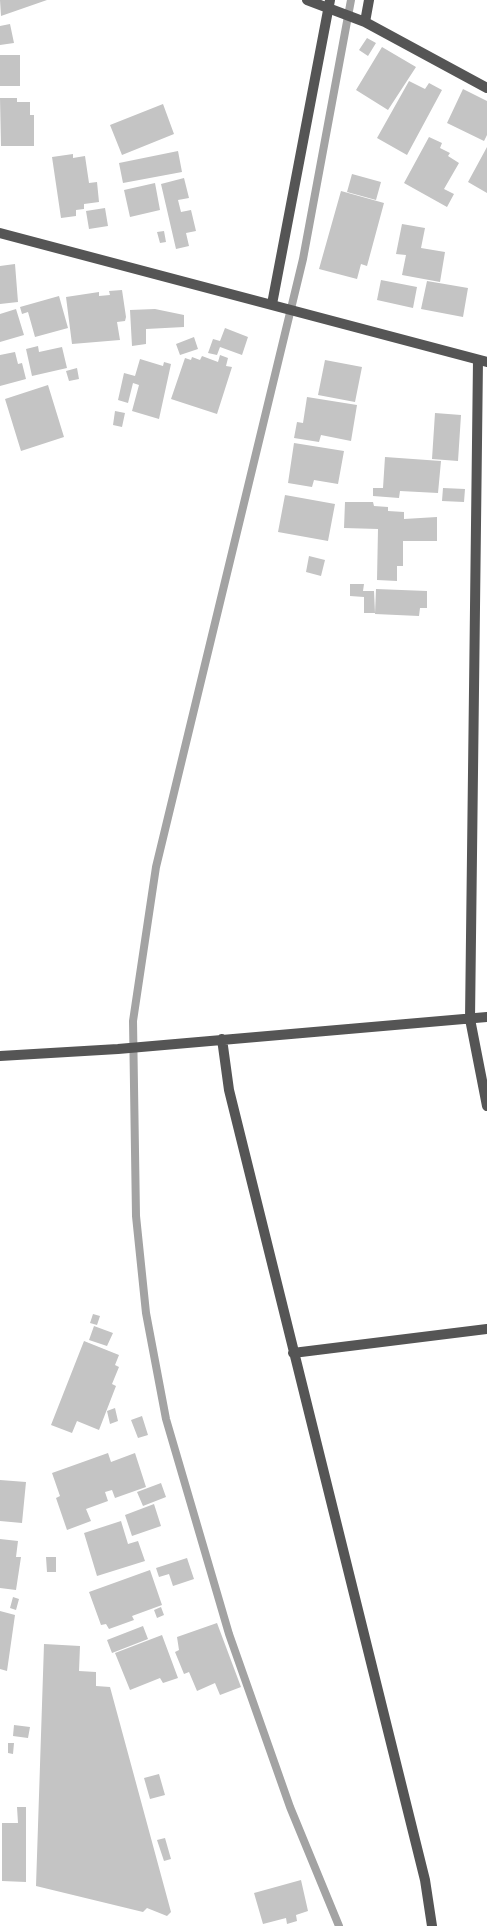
<!DOCTYPE html>
<html>
<head>
<meta charset="utf-8">
<style>
  body { margin:0 }
  canvas { display:block; background:#fff }
</style>
</head>
<body>
<canvas width="487" height="1926"></canvas>
<script>
const c = document.querySelector('canvas').getContext('2d');
c.lineJoin = 'round';
function stroke(path, color, width, dash) { c.strokeStyle = color; c.lineWidth = width; c.lineCap = dash ? 'butt' : 'round'; c.setLineDash(dash || []); c.stroke(path); }
function fillPath(path, color) { c.fillStyle = color; c.fill(path, 'evenodd'); }
stroke(new Path2D(`
  M339 1926 290 1807 229 1634 166 1419 146 1313 136 1216 133 1021 156 867 303 259 351 0`), '#a3a3a3', 8);
fillPath(new Path2D(`
  M0 0H47L1 16Z
  M10 24 14 43 0 45V26Z
  M367 38 376 43 368 56 359 50Z
  M382 47 416 67 388 110 356 90Z
  M0 55H20V86H0Z
  M409 81 425 89 429 83 442 90 407 155 377 138Z
  M463 89 487 101V135L484 141 447 123Z
  M0 98H17V102H30V115H34V146H1Z
  M163 104 174 134 122 155 110 125Z
  M429 137 442 143 440 148 450 153 448 156 459 163 444 189 454 194 447 207 404 183Z
  M487 147V193L468 182Z
  M178 151 182 172 123 183 119 163Z
  M73 154V158L85 156 89 183 97 182 99 202 84 204V209L76 210V216L61 218 52 157Z
  M352 174 381 182 376 200 347 192Z
  M184 178 189 198 178 200 181 212 191 210 196 231 186 233 189 246 176 249 161 184Z
  M155 183 160 210 130 217 124 190Z
  M341 191 384 203 367 266 361 264 357 279 319 269Z
  M105 208 108 226 89 229 86 211Z
  M402 224 425 228 421 248 445 252 440 282 402 275 406 255 396 254Z
  M164 231 166 242 160 243 157 232Z
  M15 264 18 302 0 304V266Z
  M381 280 417 287 413 308 377 300Z
  M427 281 468 288 463 317 421 309Z
  M122 290 126 317 125 321 117 322 120 340 72 344 66 297 99 292V296L110 295 109 291Z
  M59 296 68 328 35 337 28 312 22 314 20 307Z
  M16 309 24 335 0 342V314Z
  M155 309 184 315V327L146 329V344L132 346 130 310Z
  M225 328 248 337 242 355 220 347 217 355 208 353 213 339 220 341Z
  M194 337 198 349 180 355 176 344Z
  M38 346 39 352 62 347 67 368 32 376 26 349Z
  M15 352 18 364 22 363 26 379 0 386V355Z
  M220 355 228 358 226 366 232 367 217 414 171 399 185 358 191 360 192 357 200 360 202 356 218 362Z
  M140 359 163 366 164 362 171 364 159 419 132 411 139 385 133 383 128 403 118 400 124 373 135 376Z
  M325 360 362 367 355 402 318 395Z
  M77 368 79 379 69 381 66 371Z
  M48 385 64 437 21 451 5 399Z
  M307 397 357 405 351 441 321 435 319 442 294 438 297 422 303 423Z
  M115 411 125 413 122 427 113 425Z
  M435 413 461 415 458 461 432 459Z
  M294 443 344 451 338 484 314 480 312 487 288 483Z
  M385 457 441 461 438 493 400 491 399 498 373 496V488H383Z
  M443 488 465 489 464 502 442 501Z
  M285 495 335 504 328 541 278 532Z
  M345 502H373L374 506 388 507V511L404 512V519L437 517V541H403V566H397V581L377 580 378 529 344 528Z
  M309 556 325 560 321 576 306 572Z
  M350 584H364L363 591H374L375 613H364V597L350 596Z
  M376 589 427 591V608H420L419 616 375 614Z
  M93 1314 100 1316 97 1325 90 1323Z
  M94 1326 113 1333 107 1346 89 1340Z
  M84 1341 119 1355 115 1365 119 1367 112 1384 116 1386 99 1430 77 1421 72 1433 51 1425Z
  M115 1408 118 1421 110 1424 107 1411Z
  M142 1416 148 1435 138 1438 131 1420Z
  M108 1453 111 1462 135 1453 146 1487 115 1498 112 1490 105 1492 108 1501 86 1509 91 1521 67 1530 56 1498 60 1496 52 1473Z
  M0 1480 26 1482 22 1523 0 1521Z
  M161 1483 166 1497 143 1506 137 1492Z
  M154 1504 161 1526 132 1536 125 1515Z
  M121 1521 128 1544 138 1541 145 1561 97 1576 84 1533Z
  M0 1539 18 1541 16 1557H21L16 1590 0 1588Z
  M46 1557H56V1572H47Z
  M187 1558 194 1579 173 1586 169 1574 159 1577 156 1568Z
  M150 1570 162 1605 132 1616 134 1620 109 1629 106 1624 101 1625 89 1592Z
  M13 1597 19 1599 16 1610 10 1608Z
  M161 1607 164 1615 157 1618 154 1610Z
  M0 1611 15 1615 7 1671 0 1669Z
  M217 1623 241 1687 220 1695 215 1683 197 1691 189 1672 184 1674 175 1652 179 1650 177 1637Z
  M143 1626 148 1639 112 1653 107 1640Z
  M162 1635 178 1678 163 1683 160 1678 130 1690 115 1653Z
  M44 1644 80 1646 79 1671 96 1672V1686L110 1687 171 1912 167 1916 147 1908 143 1912 36 1886Z
  M14 1725 30 1727 28 1738 13 1736Z
  M8 1743H14L13 1754 8 1753Z
  M159 1774 165 1795 150 1799 144 1778Z
  M17 1807H26V1882L2 1881V1823H18Z
  M165 1838 171 1859 164 1861 157 1840Z
  M301 1880 308 1911 296 1915 297 1921 287 1924 286 1918 263 1924 254 1893Z`), '#c4c4c4');
stroke(new Path2D(`
  M307 0 365 22 487 88
  M365 22 369 0
  M272 304 330 0
  M478 360 470 1019 487 1106
  M222 1039 229 1090 425 1880 432 1926
  M0 1056 118 1049 487 1017
  M293 1353 487 1329`), '#555', 10);
stroke(new Path2D(`
  M0 233 487 362`), '#555', 10);
</script>
</body>
</html>
